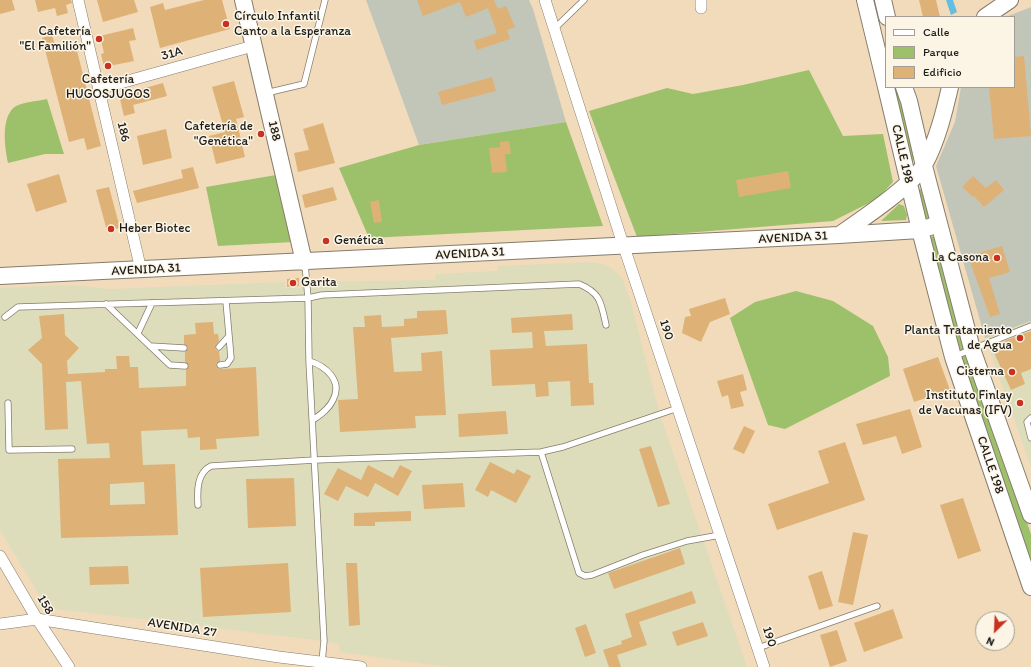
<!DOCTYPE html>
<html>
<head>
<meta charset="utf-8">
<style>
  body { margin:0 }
  #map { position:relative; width:1031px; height:667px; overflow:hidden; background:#f1dbbb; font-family:Itim,sans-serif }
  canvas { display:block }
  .legend { position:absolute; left:885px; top:16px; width:130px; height:72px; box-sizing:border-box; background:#fcf5e5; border:1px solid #a29e95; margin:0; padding:5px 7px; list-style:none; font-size:12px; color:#1c1c1c }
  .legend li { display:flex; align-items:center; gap:8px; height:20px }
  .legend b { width:20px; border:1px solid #a29e95 }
  .north { position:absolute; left:975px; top:611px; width:40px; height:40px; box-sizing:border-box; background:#fcf5e5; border:1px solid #a29e95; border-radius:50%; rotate:204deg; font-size:11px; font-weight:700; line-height:16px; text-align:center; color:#1c1c1c }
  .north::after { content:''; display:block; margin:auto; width:14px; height:18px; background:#c8321e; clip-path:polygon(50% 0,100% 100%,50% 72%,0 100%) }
</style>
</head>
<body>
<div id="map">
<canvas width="1031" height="667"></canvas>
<ul class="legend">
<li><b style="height:5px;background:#fff"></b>Calle</li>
<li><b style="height:11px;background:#9dc06a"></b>Parque</li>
<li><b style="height:11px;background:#deb176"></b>Edificio</li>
</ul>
<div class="north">N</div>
</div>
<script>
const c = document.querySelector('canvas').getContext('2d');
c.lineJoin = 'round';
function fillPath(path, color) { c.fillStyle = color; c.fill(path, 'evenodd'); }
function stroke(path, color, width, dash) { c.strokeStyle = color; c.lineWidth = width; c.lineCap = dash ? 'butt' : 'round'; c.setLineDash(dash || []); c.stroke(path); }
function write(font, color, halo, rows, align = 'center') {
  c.font = font + ' Itim,sans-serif'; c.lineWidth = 3; c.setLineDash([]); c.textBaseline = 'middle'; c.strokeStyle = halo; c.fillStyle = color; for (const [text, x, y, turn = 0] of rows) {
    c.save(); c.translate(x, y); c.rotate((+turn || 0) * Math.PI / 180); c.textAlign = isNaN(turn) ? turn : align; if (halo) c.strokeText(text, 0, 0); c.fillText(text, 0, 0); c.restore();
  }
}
fillPath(new Path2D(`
  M592 262 603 264 613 269 622 278 631 302 660 415 747 667H448L340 652 339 644 324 641 47 608 0 530V288L71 285 111 289 285 282V288H301V282L435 280 436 274 497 271 498 266Z
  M1031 321V467L985 338Z`), '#ddddbc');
fillPath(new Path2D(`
  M366 0H529L533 9 566 122 419 145Z
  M1031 7V321L985 338 936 166 955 122 961 87H1014V17H1006Z`), '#c2c6b9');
fillPath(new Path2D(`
  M809 70 843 136 883 134 893 182 877 199 833 221 637 237 589 111 667 88 693 94 743 85Z
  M893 87H897L916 157 911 162Z
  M47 99 64 154H45L8 163C5 148 0 116 16 106 24 102 38 101 47 99Z
  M566 122 603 226 369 238 339 168 419 145Z
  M276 175 293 242 218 246 206 187Z
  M920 189 924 192 931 216 929 218 925 219 917 191Z
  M899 204 904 206 907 215 906 220 881 221Z
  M931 236 937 238 967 351 1031 534V569L958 353 928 237Z
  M796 291 833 301 873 326 888 357 890 376 785 429 768 425 730 318 755 302Z`), '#9dc06a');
fillPath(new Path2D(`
  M946 0H953L957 12 951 15Z`), '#63bee1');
fillPath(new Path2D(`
  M0 0H12L15 10 0 14Z
  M35 0H71L72 3 66 5 68 13 57 16 55 8 38 12Z
  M97 0H134L138 12 103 22Z
  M204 0H222L230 29 160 48 150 7 163 3 165 10Z
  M417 0H494L498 9 506 6 515 27 507 30 510 39 477 50 474 41 497 33 488 8 466 17 460 2 423 16Z
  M919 0H936L940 17H923Z
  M133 28 136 40 129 41 134 61 104 67 101 54 104 53 100 36Z
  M52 35 56 48 75 43 101 146 87 150 84 138 69 142 42 38Z
  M1024 56 1031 136 994 139 989 87H1014V57Z
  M492 77 496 91 442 105 438 92Z
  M234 81 244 117 236 119 245 157 216 164 209 136 225 132 212 87Z
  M163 83 167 96 133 105 135 113 124 116 119 95Z
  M323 123 335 163 298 172 294 153 309 150 303 129Z
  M166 129 172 158 143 165 137 136Z
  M509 141 511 154H505L507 172 492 173 489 148 500 147V142Z
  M193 167 199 188 137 203 133 191 183 178 181 170Z
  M788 171 791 188 739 197 736 180Z
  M59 174 67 202 36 212 27 184Z
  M973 176 986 188 996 180 1004 190 984 207 974 196 973 197 962 187Z
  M109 187 120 228 107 231 96 190Z
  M333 187 337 200 305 208 302 195Z
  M379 200 382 222 374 223 370 202Z
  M1002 246 1010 272 989 278 1000 314 990 317 968 256Z
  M299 278V286L287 287V279Z
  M725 298 730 314 710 322 701 342 682 333 685 317 691 316 689 309Z
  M446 310 448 334 391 338 394 372 422 371 421 353 442 351 446 415 415 416 416 428 340 432 338 400 358 399 353 327H365L364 316 381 315 382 327 404 326V319L417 318V311Z
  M64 314 65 335 79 348 67 361 68 374 105 372V369H117L116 356H129L130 367H138L139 388 186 386V370L189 366 185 362V352L188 348 184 344V335L196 334 195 323 213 322 214 334H218L219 341 215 347 216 350 219 351 220 361 216 363 217 368 220 369 256 367 259 436 216 439 217 449 200 450V437L188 438 187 429 141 431 143 465 175 464 178 535 61 538 58 459 110 458 109 443 87 444 81 381 66 382 68 429 45 430 42 364 28 350 42 338 39 316ZM144 482 145 504 110 505V484Z
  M572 314 573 330 544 331 546 346 587 344 589 383H593L594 405 571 406 570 381 548 382 549 396 536 397 535 384 492 386 490 350 533 348 532 332 512 333 511 318Z
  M1031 331V369L1021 373 1025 384 1011 390 991 346Z
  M938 357 950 390 914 402 903 369Z
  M743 374 747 390 740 392 744 406 731 409 728 395 722 397 717 381Z
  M910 409 922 447 902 454 896 436 863 445 856 424Z
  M506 411 508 434 459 437 458 414Z
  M744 426 755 431 744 454 733 449Z
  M845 442 865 500 777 530 768 504 829 483 818 451Z
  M651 446 670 504 658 507 639 449Z
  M490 462 514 474 517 469 531 476 516 503 491 490 488 497 475 490Z
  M368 465 393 478 400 465 412 471 398 496 375 483 368 497 346 486 338 501 324 494 338 468 361 480Z
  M294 478 296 526 248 528 246 479Z
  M463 483 465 507 424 509 422 485Z
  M963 498 981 551 958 559 940 505Z
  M411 511V521L375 522V526H354V513Z
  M853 532 868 535 853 605 838 602Z
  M680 548 685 564 614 589 608 573Z
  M288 563 291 612 203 617 200 568Z
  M346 563H357L360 625 349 626Z
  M128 566 129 584 90 585 89 567Z
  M822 571 833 606 819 610 808 576Z
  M692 591 696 603 639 622 647 645 617 655 621 667H609L603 650 622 644 621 641 632 637 625 614Z
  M893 609 903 638 864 652 854 623Z
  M703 622 708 636 677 646 672 632Z
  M586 624 596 653 585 657 575 628Z
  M837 630 847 661 830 667 820 635Z`), '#deb176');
const lane = new Path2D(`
  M554 29 584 0
  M266 93 304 84 325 0
  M305 264 308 298 309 361 324 641 322 662
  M106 304 170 365 185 366
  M5 317 18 307 308 298 322 295 579 284C601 293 601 303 606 325
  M138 333 152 303
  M150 346 184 348
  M219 347 228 337
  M955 356 1031 326
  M309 361C326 366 343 381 333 400 329 409 320 415 313 420
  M220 365 227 364 231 358 226 301
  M8 403 9 450 72 449
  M1031 418 1027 422 1031 438
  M541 452 579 573 585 576 592 575 643 555 687 541 720 535
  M198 505C197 490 197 473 211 466L315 460 541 452 563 447 678 408
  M758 648 877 606`);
const street = new Path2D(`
  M78 0 141 270
  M545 0 620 235 764 667
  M701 8V0
  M99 89 253 46
  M0 556 37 619 69 667
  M0 624 37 619 279 657 361 667`);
const secondary = new Path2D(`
  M243 0 304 262
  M865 0 886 87
  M883 0 887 17
  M985 17 1010 0
  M886 87 920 230 953 357 1031 587
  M904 87 909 101 924 166 972 349 1031 515
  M839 235C861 220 912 186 924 165 937 141 944 113 950 87
  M0 276 839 235 920 230 939 224`);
stroke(lane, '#867c6c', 7);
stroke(street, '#867c6c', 12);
stroke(secondary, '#867c6c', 18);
stroke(lane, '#fff', 5.5);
stroke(street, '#fff', 11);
stroke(secondary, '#fff', 16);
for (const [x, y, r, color] of [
  [226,24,4,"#c8321e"],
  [99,39,4,"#c8321e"],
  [108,66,4,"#c8321e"],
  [261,134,4,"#c8321e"],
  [111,229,4,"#c8321e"],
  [326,241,4,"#c8321e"],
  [997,258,4,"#c8321e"],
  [293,283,4,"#c8321e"],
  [1020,338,4,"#c8321e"],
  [1012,372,4,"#c8321e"],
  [1020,403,4,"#c8321e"]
]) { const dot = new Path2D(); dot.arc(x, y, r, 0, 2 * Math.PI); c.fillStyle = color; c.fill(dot); stroke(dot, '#fcf5e5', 1.5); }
write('13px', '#1c1c1c', '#fcf5e5', [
  ["Círculo Infantil",234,17,"left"],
  ["Canto a la Esperanza",234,32,"left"],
  ["Cafetería",91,32],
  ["\"El Familión\"",91,47],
  ["Cafetería",108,80,"center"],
  ["HUGOSJUGOS",108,95,"center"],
  ["Cafetería de",253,127],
  ["\"Genética\"",253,142],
  ["Heber Biotec",119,229,"left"],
  ["Genética",334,241,"left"],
  ["La Casona",989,258],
  ["Garita",301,283,"left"],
  ["Planta Tratamiento",1012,331],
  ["de Agua",1012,346],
  ["Cisterna",1004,372],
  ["Instituto Finlay",1012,396],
  ["de Vacunas (IFV)",1012,411]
], 'right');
write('13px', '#1c1c1c', '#fcf5e5', [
  ["31A",172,54,-16],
  ["188",274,131,77],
  ["186",123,132,77],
  ["CALLE 198",902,154,77],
  ["AVENIDA 31",793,238,-3],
  ["AVENIDA 31",470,254,-3],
  ["AVENIDA 31",146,270,-3],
  ["190",666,330,72],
  ["CALLE 198",990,465,71],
  ["158",45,605,59],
  ["AVENIDA 27",182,628,9],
  ["190",769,637,72]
]);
</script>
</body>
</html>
